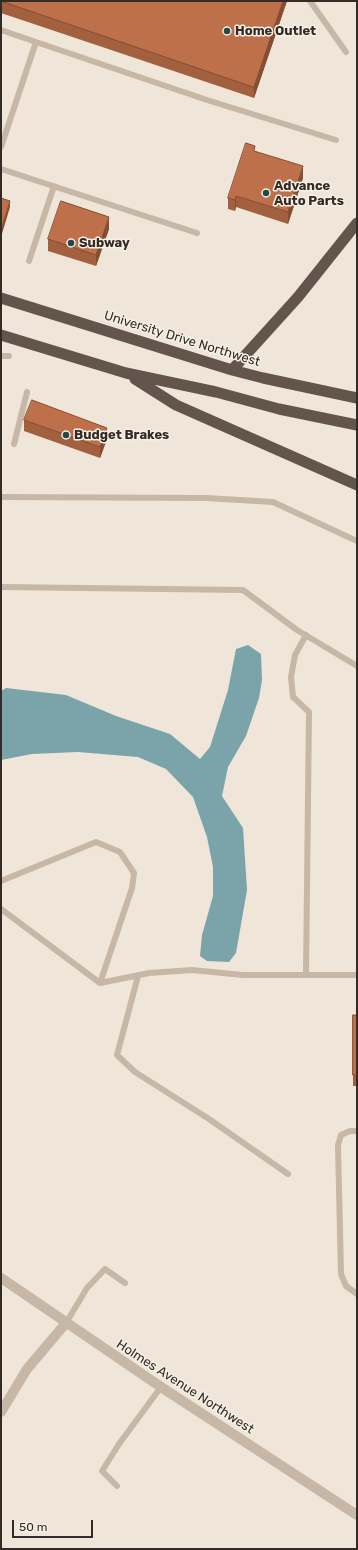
<!DOCTYPE html>
<html>
<head>
<meta charset="utf-8">
<style>
  body { margin:0 }
  #map { position:relative; width:358px; height:1550px; overflow:hidden; background:#efe6d9; font-family:Rubik,sans-serif }
  canvas { display:block }
  .frame { position:absolute; inset:0; border:2px solid #322b26; pointer-events:none }
  .scale { position:absolute; left:12px; top:1520px; width:81px; height:18px; box-sizing:border-box; border:2px solid #322b26; border-top:0; padding-left:5px; font-size:12px; line-height:14px; white-space:nowrap; color:#322b26; -webkit-text-stroke:3px #f7f0e4; paint-order:stroke }
</style>
</head>
<body>
<div id="map">
<canvas width="358" height="1550"></canvas>
<div class="frame"></div>
<div class="scale">50 m</div>
</div>
<script>
const c = document.querySelector('canvas').getContext('2d');
c.lineJoin = 'round';
function fillPath(path, color) { c.fillStyle = color; c.fill(path, 'evenodd'); }
function stroke(path, color, width, dash) { c.strokeStyle = color; c.lineWidth = width; c.lineCap = dash ? 'butt' : 'round'; c.setLineDash(dash || []); c.stroke(path); }
function write(font, color, halo, rows, align = 'center') {
  c.font = font + ' Rubik,sans-serif'; c.lineWidth = 3; c.setLineDash([]); c.textBaseline = 'middle'; c.strokeStyle = halo; c.fillStyle = color; for (const [text, x, y, turn = 0] of rows) {
    c.save(); c.translate(x, y); c.rotate((+turn || 0) * Math.PI / 180); c.textAlign = isNaN(turn) ? turn : align; if (halo) c.strokeText(text, 0, 0); c.fillText(text, 0, 0); c.restore();
  }
}
fillPath(new Path2D(`
  M248 645 261 654 262 680 259 698 246 736 228 767 222 796 243 828 247 890 236 953 229 962 207 961 200 956 202 935 213 896V867L207 837 193 797 166 769 138 757 78 752 32 754 1 760V691L6 688 66 695 116 716 170 734 200 759 210 747 228 690 236 649Z`), '#7aa3aa');
stroke(new Path2D(`
  M310 1 346 52
  M1 30 36 42
  M1 147 36 42 207 100 336 140
  M1 169 197 233
  M29 261 54 186
  M1 356H9
  M14 444 27 392
  M1 497 206 498 273 502 357 541
  M1 587 243 590 297 630 357 666
  M306 635 295 655 291 677 293 697 309 712 306 974
  M1 881 96 842 120 852 134 873 132 888 100 983
  M1 909 100 983 149 973 192 970 243 975H357
  M138 976 117 1055 135 1072 209 1119 288 1174
  M357 1131H350L341 1135 338 1145 341 1274 346 1286 357 1294
  M66 1323 87 1288 105 1269 125 1283
  M117 1486 102 1471 119 1444 161 1387`), '#c6b7a6', 6);
stroke(new Path2D(`
  M1 1412 27 1369 66 1323`), '#c6b7a6', 10);
stroke(new Path2D(`
  M1 1278 161 1387 357 1515`), '#c6b7a6', 10);
stroke(new Path2D(`
  M1 298 232 370 263 378 357 398
  M1 335 126 373 216 392 279 409 357 425
  M232 370 298 297 357 223
  M135 379 176 405 357 485`), '#63554b', 11);
fillPath(new Path2D(`
  M1 1H287L254 98 1 13Z
  M255 151 303 178 288 224 236 207 235 211 228 209V198Z
  M109 229 96 266 48 251V239Z
  M24 420 107 439 100 458 24 431Z
  M353 1015H357V1086H353Z`), '#a3603f');
fillPath(new Path2D(`
  M283 1H287L254 98V87Z
  M303 166V178L288 224V212Z
  M236 196V207L235 211V200Z
  M10 201V207L1 237V230Z
  M109 217V229L96 266V255Z
  M107 428V439L100 458V447Z`), '#844e33');
const building = new Path2D(`
  M1 1H283L254 87Z
  M246 143 255 146 254 151 303 166 288 212 236 196 235 200 228 198Z
  M1 198 10 201 1 230Z
  M61 201 109 217 96 255 48 239Z
  M32 400 107 428 100 447 24 420Z
  M353 1015H357V1075H353Z`);
fillPath(building, '#bd7049');
stroke(building, '#844e33', 1);
for (const [x, y, r, color] of [
  [227,31,4,"#1f4950"],
  [266,193,4,"#1f4950"],
  [71,243,4,"#1f4950"],
  [66,435,4,"#1f4950"]
]) { const dot = new Path2D(); dot.arc(x, y, r, 0, 2 * Math.PI); c.fillStyle = color; c.fill(dot); stroke(dot, '#f7f0e4', 1.5); }
write('bold 13px', '#322b26', '#f7f0e4', [
  ["Home Outlet",235,31],
  ["Advance",274,186],
  ["Auto Parts",274,201],
  ["Subway",79,243],
  ["Budget Brakes",74,435]
], 'left');
write('13px', '#322b26', '#f7f0e4', [
  ["University Drive Northwest",182,339,17],
  ["Holmes Avenue Northwest",185,1387,33]
]);
</script>
</body>
</html>
